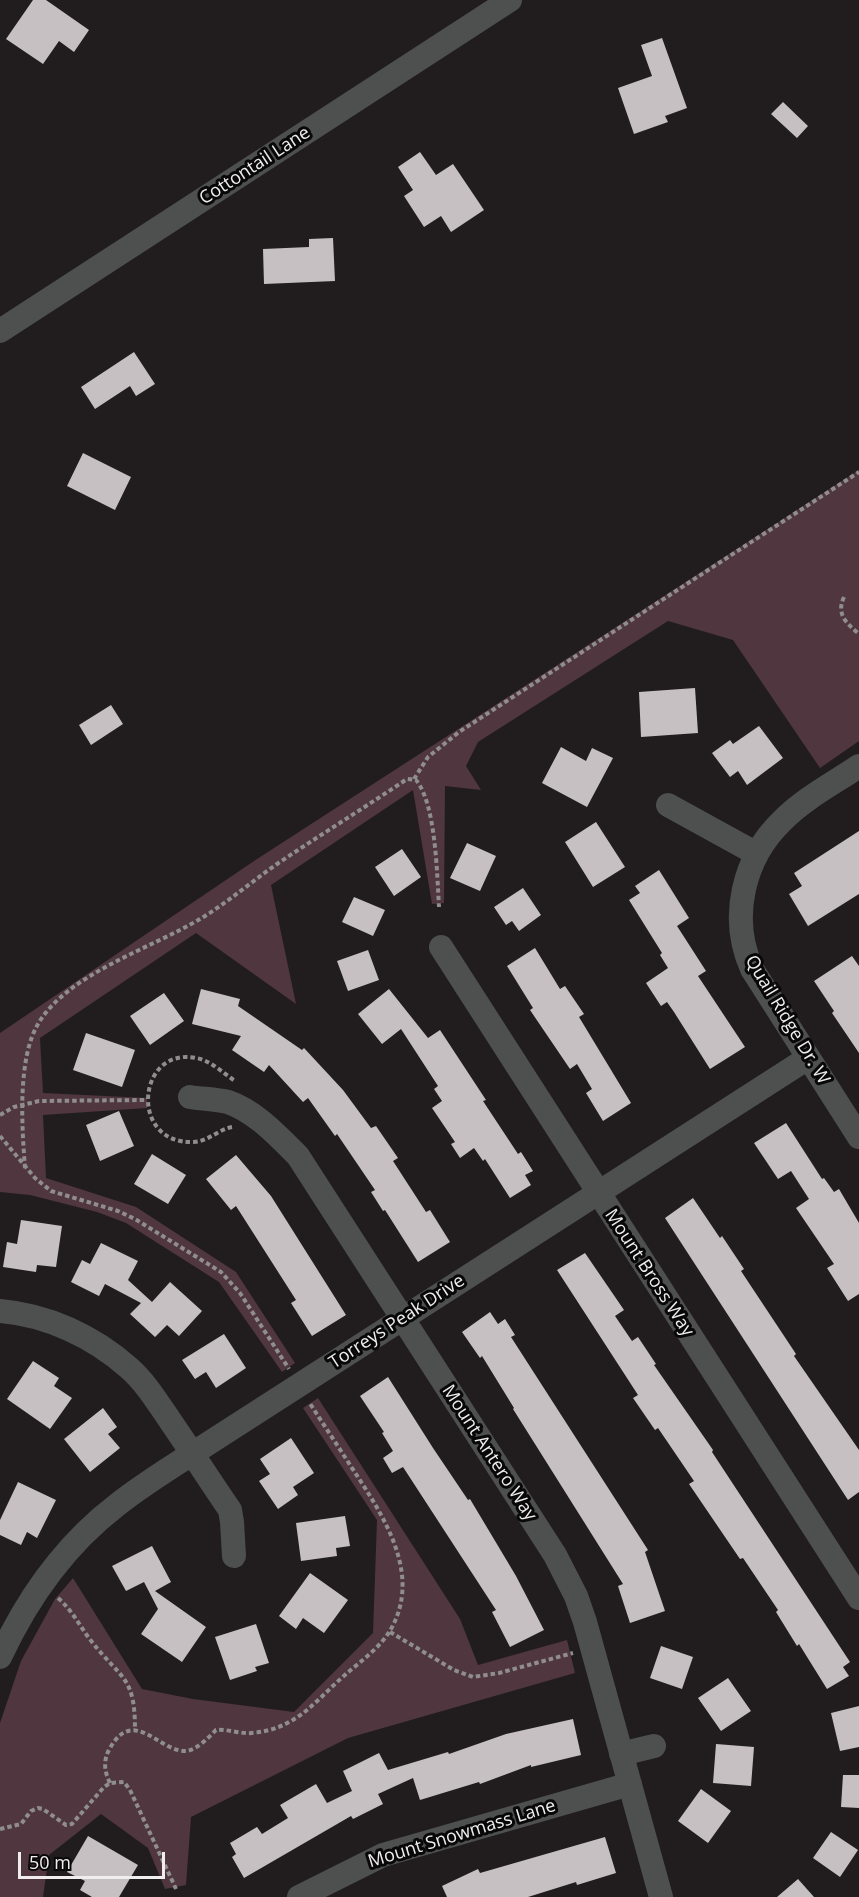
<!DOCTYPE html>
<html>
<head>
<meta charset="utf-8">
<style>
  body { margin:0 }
  #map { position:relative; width:859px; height:1897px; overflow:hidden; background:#211d1e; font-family:"Open Sans",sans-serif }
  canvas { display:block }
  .scale { position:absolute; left:18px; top:1852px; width:147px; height:27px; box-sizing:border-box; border:3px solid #efedee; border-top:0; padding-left:8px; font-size:18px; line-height:21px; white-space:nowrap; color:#efedee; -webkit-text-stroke:4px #090808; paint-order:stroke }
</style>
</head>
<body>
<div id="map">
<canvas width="859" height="1897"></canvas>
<div class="scale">50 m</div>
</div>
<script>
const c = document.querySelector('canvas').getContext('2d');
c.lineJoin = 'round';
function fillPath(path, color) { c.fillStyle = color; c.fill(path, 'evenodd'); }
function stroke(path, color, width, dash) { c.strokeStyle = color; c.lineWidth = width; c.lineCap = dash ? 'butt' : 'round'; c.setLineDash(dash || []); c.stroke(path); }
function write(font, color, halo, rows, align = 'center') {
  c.font = font + ' "Open Sans",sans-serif'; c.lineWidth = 6; c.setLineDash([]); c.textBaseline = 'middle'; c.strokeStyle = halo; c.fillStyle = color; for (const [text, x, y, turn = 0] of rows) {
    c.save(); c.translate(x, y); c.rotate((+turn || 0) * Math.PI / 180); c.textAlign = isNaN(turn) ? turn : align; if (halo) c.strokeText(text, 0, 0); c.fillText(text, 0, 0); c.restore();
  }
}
fillPath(new Path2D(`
  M859 470V741L820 768 733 640 668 621 478 742 466 766 481 790 445 786 444 903 432 904 413 790 271 885 296 1004 196 933 40 1038 43 1093 147 1098V1108L43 1115 46 1178 136 1207 236 1272 295 1363 282 1372 219 1282 126 1223 97 1212 30 1195 0 1192V1033L257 859Z
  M318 1398 460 1619 478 1665 567 1640 575 1673 348 1738 191 1817 186 1885 165 1889 148 1848 101 1814 49 1855 43 1897H0V1723L21 1661 55 1599 73 1578 142 1689 193 1699 294 1712 373 1633 377 1520 303 1408Z`), '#4f363f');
fillPath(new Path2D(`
  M33 0H46L89 30 74 52 59 41 43 64 6 39Z
  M662 38 687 108 665 116 668 122 634 134 618 88 652 76 641 45Z
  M783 102 808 126 797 138 771 114Z
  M420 152 436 175 453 164 484 210 451 232 441 216 424 227 404 196 413 190 398 167Z
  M333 238 335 281 264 284 263 249 309 247V239Z
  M134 352 155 384 136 396 130 386 95 409 81 387Z
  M83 453 131 477 115 510 67 486Z
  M695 688 698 733 641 737 639 692Z
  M111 705 123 724 91 745 79 725Z
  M759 726 783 758 747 785 738 771 730 777 712 753 730 740 733 744Z
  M561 747 586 761 592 748 613 758 587 807 542 783Z
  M596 822 625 867 593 887 565 842Z
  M859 831V894L808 926 789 894 802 886 794 873Z
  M467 843 496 856 480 891 450 878Z
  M402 849 421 877 394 896 375 867Z
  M659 870 689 918 677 926 706 971 698 976 745 1047 710 1069 674 1012 667 1002 661 1006 646 983 668 968 660 955 662 953 629 900 640 893 635 886Z
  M523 888 541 915 519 931 512 921 506 925 494 907Z
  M354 897 385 910 373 936 342 922Z
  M535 948 560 989 565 986 584 1014 579 1017 631 1103 603 1121 586 1093 592 1089 577 1064 570 1069 530 1010 533 1008 507 966Z
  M368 950 379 980 348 991 337 961Z
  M852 956 859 966V1053L832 1013 834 1011 814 981Z
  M201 989 240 999 238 1006 302 1050 304 1048 343 1090 371 1128 376 1126 398 1158 393 1161 426 1212 430 1210 450 1242 418 1262 385 1210 383 1211 371 1192 375 1190 337 1134 335 1136 308 1098 303 1102 269 1065 264 1072 232 1050 241 1036 192 1024Z
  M389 989 428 1038 440 1030 486 1100 483 1101 518 1154 521 1152 533 1171 525 1175 531 1185 510 1198 485 1159 483 1161 474 1148 460 1158 451 1144 455 1142 432 1108 442 1101 434 1089 438 1086 401 1029 382 1044 358 1014Z
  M164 993 184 1021 150 1045 130 1016Z
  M86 1033 135 1050 122 1087 73 1070Z
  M119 1111 134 1146 100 1161 86 1125Z
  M786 1123 822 1179 824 1178 834 1192 839 1189 859 1223V1294L848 1301 827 1268 834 1264 796 1208 809 1199 791 1171 778 1179 754 1143Z
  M152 1154 186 1175 168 1204 134 1184Z
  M236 1155 271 1196 346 1315 312 1336 291 1303 296 1300 236 1206 231 1210 206 1179Z
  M693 1198 720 1238 722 1236 744 1269 741 1271 796 1354 794 1356 859 1450V1492L848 1500 665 1218Z
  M21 1220 62 1226 56 1267 37 1265 36 1272 3 1267 7 1242 17 1244Z
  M101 1243 138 1261 128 1280 152 1302 170 1282 202 1311 179 1336 167 1325 155 1337 130 1314 141 1303 105 1284 99 1296 71 1282 82 1260 90 1264Z
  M585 1253 624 1310 615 1316 632 1341 638 1337 656 1364 654 1365 713 1450 712 1452 850 1662 843 1667 849 1676 827 1689 799 1644 797 1646 776 1612 778 1610 743 1558 740 1559 689 1484 694 1481 658 1428 655 1430 633 1398 638 1395 557 1270Z
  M490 1312 498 1324 505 1319 515 1335 511 1337 648 1550 645 1552 665 1611 630 1623 618 1586 623 1584 513 1409 514 1408 482 1356 480 1358 462 1332Z
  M224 1334 246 1368 216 1388 206 1372 195 1379 182 1360Z
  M33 1361 59 1378 54 1386 72 1398 50 1429 7 1399Z
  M388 1377 433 1448 468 1500 470 1499 516 1576 544 1630 510 1647 492 1612 496 1610 403 1467 392 1473 383 1458 393 1451 382 1433 384 1432 360 1396Z
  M103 1408 117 1427 108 1434 120 1448 90 1472 64 1439Z
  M291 1438 314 1473 293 1487 298 1495 278 1509 259 1481 270 1474 260 1459Z
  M18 1482 56 1500 37 1538 27 1532 21 1545 0 1535V1520Z
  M345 1516 350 1546 336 1548 337 1556 301 1561 296 1523Z
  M152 1546 171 1582 155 1591 206 1627 182 1662 141 1634 158 1609 144 1582 126 1591 112 1566Z
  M310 1573 348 1600 324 1633 303 1618 296 1629 279 1616Z
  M256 1624 269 1663 255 1667 257 1671 230 1680 215 1637Z
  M661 1646 693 1657 682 1689 650 1678Z
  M728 1678 751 1711 721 1731 698 1698Z
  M859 1706V1747L840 1751 831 1713Z
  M573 1719 581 1755 531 1767V1765L480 1784 479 1782 420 1800 413 1778 378 1794 383 1804 353 1819 351 1816 244 1878 232 1857 236 1854 230 1843 257 1827 262 1834 288 1818 280 1805 316 1784 327 1803 352 1791 343 1771 379 1753 388 1770 448 1752 449 1754 506 1734Z
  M716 1744 754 1747 751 1786 713 1783Z
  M843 1775H859V1808L841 1807Z
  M701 1789 731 1811 708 1843 678 1821Z
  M831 1832 858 1850 840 1877 813 1858Z
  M88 1836 138 1865 119 1897H92L80 1890 85 1881 67 1872Z
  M605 1837 616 1873 577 1885 576 1882 528 1897H447L442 1886 478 1869 480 1873Z
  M798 1879 814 1897H777Z`), '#c6c0c2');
stroke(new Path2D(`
  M844 597C836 614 846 623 859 634
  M414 779 428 757 459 732 859 472
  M0 1115 14 1107 39 1101 147 1100
  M232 1127C219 1129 209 1141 194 1142 128 1145 137 1046 196 1058 210 1060 223 1073 235 1081
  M0 1136 35 1178 51 1191 118 1211 135 1219 221 1272 240 1293 289 1369
  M25 1168C22 1128 17 1060 38 1024 67 974 152 948 200 919 227 903 251 882 277 864 320 835 364 808 407 779L416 780C436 804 437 875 439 907
  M58 1598C73 1611 80 1627 92 1642 122 1680 135 1676 135 1730
  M390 1632 454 1670 473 1677 499 1673 573 1653
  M110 1783C104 1771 103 1760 110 1748 134 1706 159 1752 186 1751 197 1750 209 1737 216 1730 228 1729 240 1734 252 1733 297 1729 315 1701 346 1674 361 1661 381 1647 391 1629 422 1574 384 1517 354 1471 339 1448 324 1425 309 1402
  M0 1829 21 1824 31 1811 38 1808 43 1809 66 1825 72 1824 104 1787 110 1783 124 1782 130 1790 176 1889`), '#908d8e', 4, [4.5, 3]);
stroke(new Path2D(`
  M0 331 510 0
  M859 766C834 783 805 798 783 820 743 858 729 918 752 969L859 1137
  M668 805 757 854
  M441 947 859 1598
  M190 1097C202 1099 216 1099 228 1102 255 1111 278 1136 298 1156L555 1555 576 1596 585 1622 661 1897
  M0 1311C47 1315 93 1336 129 1368 146 1383 158 1403 171 1422 191 1451 210 1481 230 1510L232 1522 234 1556
  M0 1657C27 1599 66 1544 117 1505 146 1482 178 1463 209 1443L808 1058
  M621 1754 654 1746
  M299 1897 383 1855 630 1784`), '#4e5050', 24);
write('18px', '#efedee', '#090808', [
  ["Cottontail Lane",255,166,-33],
  ["Quail Ridge Dr. W",787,1020,59],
  ["Mount Bross Way",649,1273,57],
  ["Torreys Peak Drive",397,1322,-33],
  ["Mount Antero Way",489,1453,57],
  ["Mount Snowmass Lane",462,1834,-17]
]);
</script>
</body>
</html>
